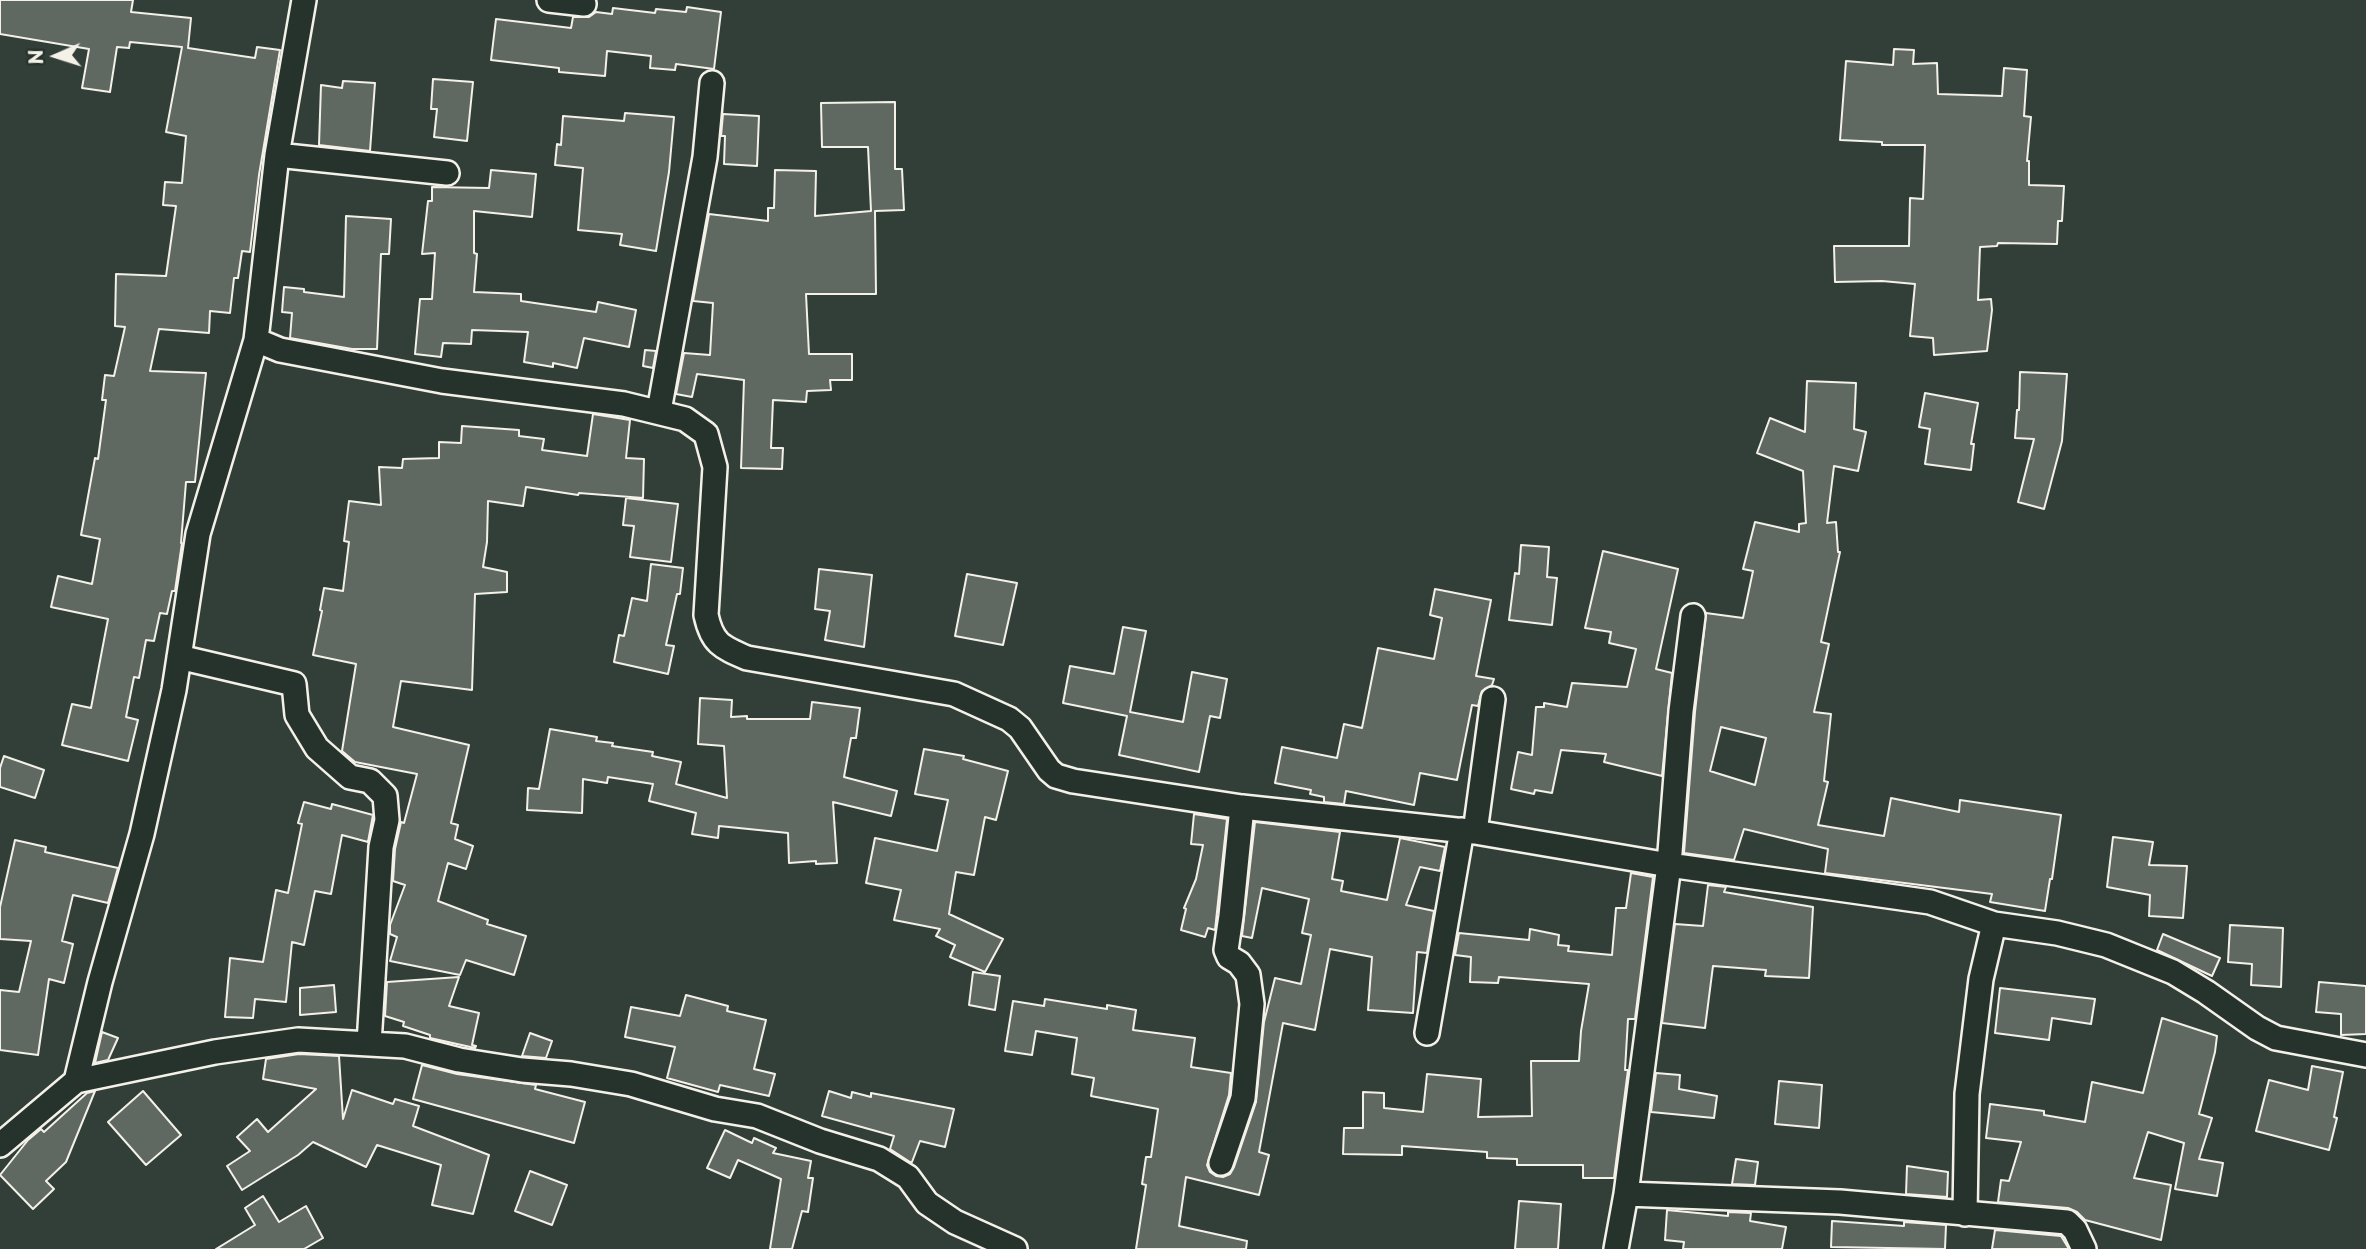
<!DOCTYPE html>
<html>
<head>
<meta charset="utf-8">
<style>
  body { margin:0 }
  #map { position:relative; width:2366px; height:1249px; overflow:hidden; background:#323e38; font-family:"Playpen Sans",sans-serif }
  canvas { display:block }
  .north { position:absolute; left:21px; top:21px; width:70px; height:70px; -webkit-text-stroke:5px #26332d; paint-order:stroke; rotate:267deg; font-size:19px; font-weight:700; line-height:28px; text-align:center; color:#f4f1e8 }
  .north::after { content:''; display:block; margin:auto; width:24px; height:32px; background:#f4f1e8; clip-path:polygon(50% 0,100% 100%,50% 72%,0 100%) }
</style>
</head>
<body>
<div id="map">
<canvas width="2366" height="1249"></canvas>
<div class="north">N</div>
</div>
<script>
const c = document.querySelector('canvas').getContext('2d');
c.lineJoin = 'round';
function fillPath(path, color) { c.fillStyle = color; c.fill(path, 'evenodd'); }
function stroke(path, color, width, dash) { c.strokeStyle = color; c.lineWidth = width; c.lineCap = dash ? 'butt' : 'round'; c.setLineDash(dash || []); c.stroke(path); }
const building = new Path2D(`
  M0 0H133L131 12 191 18 188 48 255 58 257 47 280 50 259 175 250 252 242 251 238 278H234L230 313 210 311 209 333 159 329 150 371 206 373 195 482H186L181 543H182L175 591H172L167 614 160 613 154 641 146 640 139 678 134 677 126 717 138 720 128 761 62 745 72 704 91 708 108 619 51 607 58 576 92 584 100 539 81 535 95 458 98 459 106 400H102L105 375 114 376 125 327 115 326 116 274 166 276 176 206 163 205 165 182 182 183 186 136 166 132 182 47 130 42 129 48 117 47 110 92 82 88 89 49 0 34Z
  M687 7 721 12 714 69 676 64 675 70 650 68 651 56 607 51 605 76 559 72V68L491 60 496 19 571 28 573 17H589L596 12 612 14 613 8 655 13 656 9 686 12Z
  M1894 49 1914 50 1913 64 1937 63 1938 94 2002 96 2004 68 2027 70 2024 116 2031 117 2027 161H2029V185L2064 186 2062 221H2058L2057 244 1998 243 1997 246 1980 247 1978 300 1991 299 1992 310 1987 351 1934 355 1933 338 1910 336 1915 284 1882 281 1835 282 1834 246H1909L1910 198 1923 199 1925 145H1882V142L1840 140 1846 61 1893 65Z
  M433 79 473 82 467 141 434 137 437 109H431Z
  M343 81 375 83 370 151 319 145 321 85 342 88Z
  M895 102V169H902L904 210 875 211 876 294H806L809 354H852V380H830L831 390 807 391 806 402 773 400 771 448H783L782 469 741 468 744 380 697 374 692 397 676 394 684 353 710 355 713 303 693 301 709 214 768 221V208H774L775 170 816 171 815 216 871 211 868 147H822L821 103Z
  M625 113 674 117 669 172 656 251 620 245 622 234 578 230 583 168 555 165 557 144 561 145 563 116 624 121Z
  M723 114 759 116 757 166 724 164 725 136H721Z
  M491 170 536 174 532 217 474 211V253L477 254 474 292 521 294V301L596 312 598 302 636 310 629 347 584 338 577 368 553 363V367L524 362 528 332 472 330 471 344 443 343 441 357 415 354 420 299H432L435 253 422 254 428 201H432V187L489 188Z
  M346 216 391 219 389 254H381L377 349H352L290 338 292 313 282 312 284 287 304 289V292L344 297Z
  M645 350 656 351 653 368 643 366Z
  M2020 372 2067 374 2062 441 2044 509 2018 502 2034 439 2015 438 2017 410H2019Z
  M1807 381 1856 383 1854 429 1866 432 1858 471 1834 466 1827 523 1836 522 1838 552H1840L1821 642 1829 644 1814 712 1831 714 1824 781 1828 782 1818 825 1884 836 1891 798 1959 812 1960 800 2061 815 2052 879H2050L2045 911 1990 902 1992 894 1825 873 1828 849 1744 829 1734 860 1684 853 1695 712 1706 613 1743 618 1753 571 1743 569 1755 522 1799 532V524L1806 523 1803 471 1757 453 1770 418 1805 432ZM1721 727 1766 738 1755 785 1710 771Z
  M1925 393 1978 403 1971 444H1974L1971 470 1925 464 1930 429 1919 427Z
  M593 414 630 420 626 458 644 459 643 498 579 493 578 495 526 487 523 506 488 501 487 542 483 567 507 572V592L475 594 472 690 401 681 393 727 469 745 451 823 458 825 455 839 473 846 466 869 448 863 438 901 488 920 487 924 526 936 514 975 466 960 460 975 390 961 397 937 390 934V925L405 885 393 881 395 849 401 822 404 823 417 774 355 762 342 751 356 664 313 655 322 611 320 610 324 588 343 591 349 542 344 541 349 501 381 505 379 467 402 468 403 459 439 458V442L461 443 462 426 519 430V436L544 439 542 450 587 456Z
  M626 498 678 504 671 562 630 557 634 526 623 525Z
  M1521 545 1549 547 1547 577 1557 578 1552 625 1509 620 1515 573 1519 574Z
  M1603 551 1678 569 1656 669 1672 673 1662 776 1604 762 1606 754 1561 750 1552 793 1535 790 1534 794 1511 789 1518 752 1532 755 1536 707H1544V703L1567 707 1572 683 1627 687 1636 649 1609 643 1611 632 1585 628Z
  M651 564 683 568 680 594H677L666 645 674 646 668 674 614 662 619 635 624 636 632 598 647 601Z
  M819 569 872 575 864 647 825 640 830 611 815 609Z
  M967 574 1017 583 1003 645 955 636Z
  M1435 589 1491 600 1476 676 1494 679 1492 685 1482 691 1478 706 1472 705 1457 780 1420 773 1414 805 1346 791 1344 804 1324 802V797L1310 794 1311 790 1275 783 1282 747 1337 758 1344 724 1362 728 1378 648 1434 659 1442 618 1430 615Z
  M1123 627 1146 631 1130 712 1183 722 1192 672 1227 679 1220 718 1210 716 1199 772 1119 755 1127 716 1063 703 1070 666 1114 674Z
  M700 698 732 700 731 717 747 716V719H810L812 702 860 708 856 738H851L844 777 897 791 891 816 833 802 837 863 816 864V861L789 863 788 833 719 826 718 838 692 834 696 813 649 801 653 784 608 777 607 783 583 779 582 813 527 810 528 788 539 789 550 729 597 737 596 741 613 743 612 746 653 752 652 756 681 762 676 784 727 798 724 746 698 744Z
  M924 749 964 756 963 759 1008 771 996 820 985 817 974 875 956 872 949 914 1003 939 985 972 950 957 955 945 936 936 940 929 894 920 901 890 866 883 875 838 937 851 948 800 915 794Z
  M4 756 44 770 35 798 0 787V768Z
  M304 802 331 809 332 804 373 815 368 842 342 835 331 894 315 891 304 945 292 942 286 1002 255 999 253 1018 225 1017 230 958 263 962 276 890 288 893 302 824 298 823Z
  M1194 814 1227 819 1215 930 1208 928 1205 937 1181 930 1186 909 1184 908 1196 879 1203 845 1191 844Z
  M1255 822 1340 832 1332 879 1343 881 1341 891 1387 900 1400 838 1445 847 1440 871 1420 867 1406 905 1434 911 1427 953 1417 952 1413 1013 1368 1010 1372 957 1330 949 1315 1030 1283 1023 1259 1152 1269 1155 1259 1195 1186 1177 1179 1226 1247 1241 1246 1249H1136L1146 1185 1142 1184 1146 1157H1151L1158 1109 1091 1096 1094 1078 1072 1074 1077 1038 1036 1031 1032 1055 1005 1051 1013 1001 1044 1006 1045 999 1107 1009V1005L1136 1010 1133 1030 1195 1038 1191 1067 1231 1073 1229 1095 1207 1165 1210 1172 1216 1176 1223 1177 1230 1174 1234 1167 1256 1102 1264 1022 1275 978 1301 984 1311 935 1302 933 1309 899 1262 888 1252 938 1242 936Z
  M2113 837 2153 842 2149 865 2187 866 2183 918 2149 916 2150 895 2107 887Z
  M15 840 46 847 45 852 118 868 108 903 73 895 62 941 73 944 64 983 49 979 38 1055 0 1050V990L19 992 31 941 0 939V907Z
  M1631 873 1653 877 1635 1019H1628L1625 1070H1628L1614 1178H1583V1165H1517V1159L1487 1158V1152L1402 1146V1155L1343 1154 1344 1128H1363V1092L1384 1093V1108L1423 1112 1427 1074 1481 1079 1478 1117 1532 1116 1531 1061H1579L1581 1031 1589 984 1499 977 1498 983 1470 982 1471 957 1455 955 1459 933 1529 940 1530 929 1559 935 1558 945 1569 946 1568 951 1612 955 1616 908H1626Z
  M1708 885 1726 887 1724 892 1813 907 1809 978 1765 976 1766 970 1713 966 1705 1028 1662 1023 1675 924 1703 926Z
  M2230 925 2283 928 2281 987 2251 985 2252 964 2228 962Z
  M2163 934 2220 958 2212 976 2157 950Z
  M973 972 1000 976 995 1010 969 1005Z
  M459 977 449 1006 479 1013 472 1045 476 1046 475 1048 430 1038V1035L403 1026 404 1022 385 1016 387 982Z
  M2319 982 2366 986V1034L2341 1035V1014L2316 1012Z
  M334 985 336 1012 300 1015V988Z
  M2000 988 2095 999 2091 1024 2052 1018 2049 1040 1995 1033Z
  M686 995 728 1006 727 1011 766 1020 754 1069 775 1074 769 1096 720 1085 718 1092 667 1078 675 1047 625 1037 631 1007 680 1016Z
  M2162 1018 2217 1036 2215 1052 2199 1114 2212 1118 2199 1159 2223 1163 2217 1196 2175 1189 2184 1143 2148 1132 2134 1178 2171 1185 2161 1240 2085 1220 2077 1212 2068 1208 1998 1202 2001 1180 2009 1181 2021 1142 1986 1138 1990 1104 2044 1111V1115L2085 1122 2092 1082 2143 1093Z
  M102 1032 118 1038 108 1060 95 1063Z
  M530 1033 552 1041 546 1058 522 1056Z
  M299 1054 339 1056 343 1119 352 1090 393 1104 395 1099 419 1106 413 1126 489 1155 473 1214 432 1205 441 1165 377 1145 366 1167 313 1142 298 1155 242 1190 227 1166 250 1151 237 1137 257 1119 268 1132 316 1089 263 1079 266 1059Z
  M422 1065 457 1074 536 1085 535 1089 585 1102 574 1143 413 1099Z
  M2312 1066 2343 1072 2334 1117 2337 1118 2329 1150 2256 1131 2269 1080 2308 1090Z
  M1656 1073 1680 1075 1679 1089 1717 1096 1714 1118 1651 1112Z
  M1779 1081 1822 1085 1819 1128 1775 1124Z
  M95 1091 66 1162 46 1181 54 1189 33 1209 0 1175 28 1140 41 1129 44 1132 87 1093Z
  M143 1091 181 1135 146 1165 108 1122Z
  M829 1091 851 1098 852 1092 871 1097V1093L954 1109 945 1147 920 1141 912 1162H910L890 1149 894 1136 822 1116Z
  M725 1130 752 1143 754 1138 776 1148 773 1153 811 1161 808 1178H813L808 1212 802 1211 792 1249H770L781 1179 738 1160 730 1178 707 1168Z
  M1736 1159 1758 1162 1755 1185 1732 1184Z
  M1907 1166 1948 1172 1947 1197 1906 1194Z
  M530 1171 567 1185 552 1225 515 1211Z
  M263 1196 279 1222 306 1206 323 1238 304 1249H216L255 1225 245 1208Z
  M1519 1201 1561 1204 1558 1249H1515Z
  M1667 1210 1728 1216V1212L1751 1213 1750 1221 1786 1227 1782 1249H1683L1684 1242 1665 1240Z
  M1832 1221 1904 1226V1222L1946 1225 1945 1249 1831 1247Z
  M1995 1230 2061 1236 2069 1249H1992Z`);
fillPath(building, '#5f6861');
stroke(building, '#f4f1e8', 2);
const street = new Path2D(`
  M549 0 584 4
  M277 155 447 173
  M256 340 280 350 442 381 624 404 685 419 706 434 715 467 706 615C712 643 721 647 747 658L954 694 1009 719 1020 728 1049 770 1056 776 1073 781 1242 807 1475 832 1669 865 1930 902 1994 924 2057 933 2106 945 2173 972 2206 992 2257 1028 2276 1038 2366 1055
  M659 411 705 157 712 83
  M179 657 294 684 297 715 317 748 350 777 370 781 385 796 387 820 381 847 369 1044
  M1475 832 1493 699
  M1427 1033 1462 830
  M76 1081 215 1052 298 1040 405 1046 459 1060 522 1070 571 1074 631 1084 715 1109 757 1116 820 1141 879 1159 908 1177 927 1203 955 1222 1015 1249
  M0 1145 76 1081 100 982 142 834 174 690 198 534 256 340 277 155 304 0
  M1221 1163 1243 1098 1252 1004 1248 975 1239 963 1229 957 1226 950 1231 916 1242 807
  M1626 1194 1840 1202 2067 1222 2075 1230 2084 1249
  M1965 1214 1967 1094 1981 979 1994 924
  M1616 1249 1626 1194 1669 865 1681 711 1693 616`);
stroke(street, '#f4f1e8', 28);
stroke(street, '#26332d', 23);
</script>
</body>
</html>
